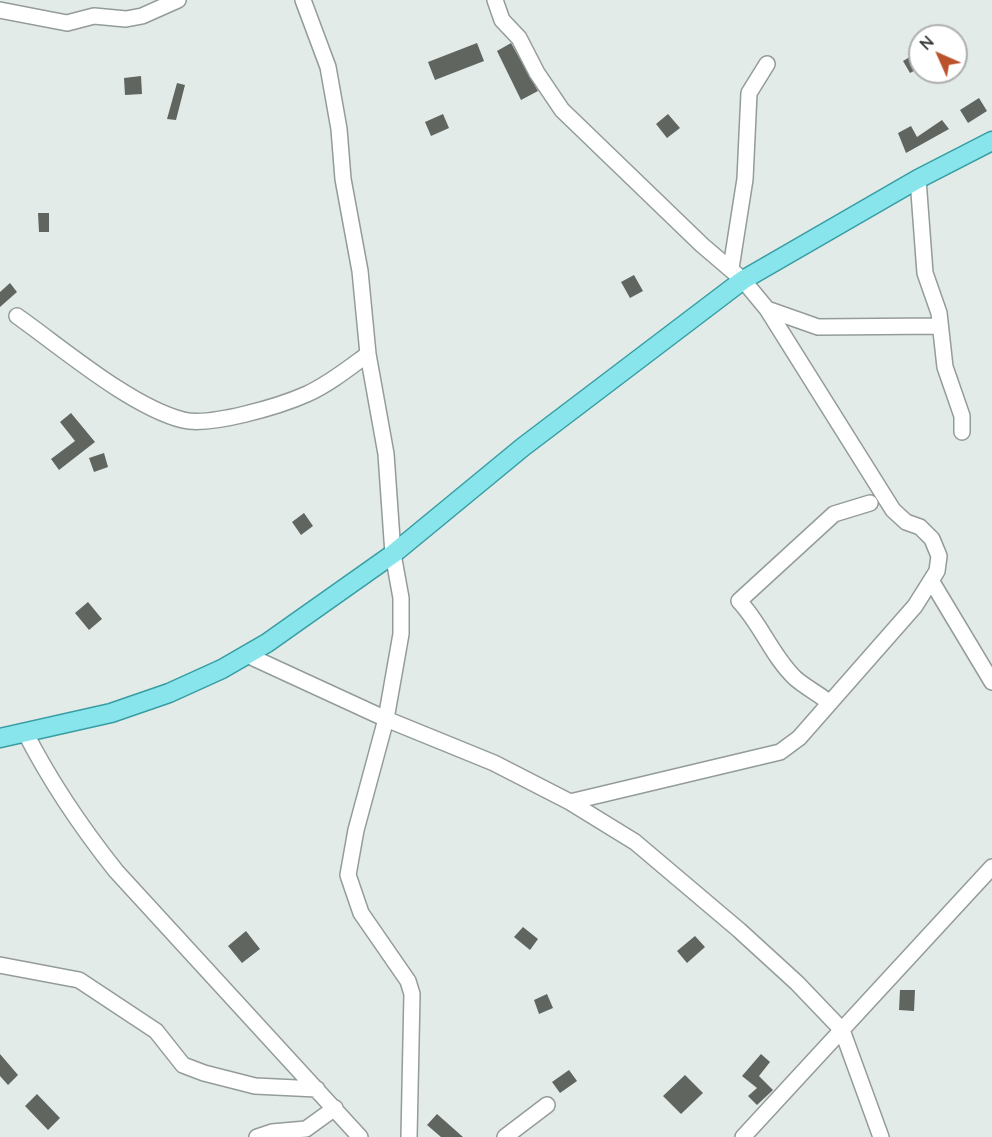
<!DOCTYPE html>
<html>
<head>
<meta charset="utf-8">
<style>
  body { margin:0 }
  #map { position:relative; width:992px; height:1137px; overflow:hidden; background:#e2ebe8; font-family:Quicksand,sans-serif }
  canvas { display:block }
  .north { position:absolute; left:908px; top:24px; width:60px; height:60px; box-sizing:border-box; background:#fff; border:2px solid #aeafaf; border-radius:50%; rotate:315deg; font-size:16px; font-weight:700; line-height:24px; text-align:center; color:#343837 }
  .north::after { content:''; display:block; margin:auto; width:21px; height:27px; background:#ba532b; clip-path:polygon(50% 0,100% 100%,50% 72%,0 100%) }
</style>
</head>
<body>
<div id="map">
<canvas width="992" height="1137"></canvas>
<div class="north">N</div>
</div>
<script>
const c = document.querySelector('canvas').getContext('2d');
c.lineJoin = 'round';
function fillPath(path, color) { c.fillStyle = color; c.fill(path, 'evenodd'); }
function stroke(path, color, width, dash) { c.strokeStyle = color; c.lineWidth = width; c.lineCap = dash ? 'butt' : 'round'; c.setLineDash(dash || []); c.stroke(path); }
fillPath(new Path2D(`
  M477 43 484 61 435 80 428 62Z
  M511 43 538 91 521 100 497 51Z
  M920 51V68L910 73 903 61Z
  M141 76 142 94 125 95 124 78Z
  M177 83 185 85 176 120 167 119Z
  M979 98 987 111 968 123 960 110Z
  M443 114 449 128 431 136 425 122Z
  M668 114 680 128 667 138 656 124Z
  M942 120 949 129 906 153 898 133 911 126 917 137Z
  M38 213H49V232H39Z
  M634 275 643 291 630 298 621 282Z
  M10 283 17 292 0 307V292Z
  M71 413 95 442 59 470 51 459 75 441 60 422Z
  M104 453 108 467 94 472 89 458Z
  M304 513 313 526 301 535 292 522Z
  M88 602 102 619 89 630 75 613Z
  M523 927 538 939 530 950 514 937Z
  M246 931 260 949 242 963 228 946Z
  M695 936 705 947 687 963 677 951Z
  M900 990H915L914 1011 899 1010Z
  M547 994 553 1008 539 1014 534 1000Z
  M0 1054 18 1075 8 1085 0 1076Z
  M761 1054 770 1062 759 1076 773 1090 757 1105 748 1096 757 1088 742 1076Z
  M569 1070 577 1081 560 1093 552 1082Z
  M685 1075 703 1093 681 1114 663 1096Z
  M37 1094 60 1118 48 1130 25 1106Z
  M437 1114 463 1137H441L427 1125Z`), '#606560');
const minor = new Path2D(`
  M303 0 328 67 339 129 343 179 360 271 368 354 386 454 393 554 401 598V634L386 719 356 830 348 875 361 913 408 981 412 994 409 1137
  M495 0 502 20 519 38 537 73 562 110 702 245 743 280 767 309 893 510 906 522 920 527 932 539 939 556 937 571 915 606 799 738 780 752 570 802
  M0 10 67 23 94 16 126 19 142 16 178 0
  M918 179 925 273 939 313 945 367 962 416V432
  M731 268 745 179 749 93 767 64
  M767 309 818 327 940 326
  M17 316C61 347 131 407 183 420 210 427 280 406 307 394 329 384 349 368 368 354
  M932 582 992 682
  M247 655 386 719 494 763 570 802 635 842 739 930 797 983 842 1030 881 1137
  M830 703C819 694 805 687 795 678 772 656 761 624 739 601L834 514 870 503
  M25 732C51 783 81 827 116 871L360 1137
  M0 965 79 980 156 1031 183 1065 204 1073 255 1086 317 1089
  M257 1137 272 1132 306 1129 335 1108
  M505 1137 547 1105
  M743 1137 992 867`);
const major = new Path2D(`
  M0 738 111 713 169 693 222 669 267 643 393 554 523 447 743 280 918 179 992 141`);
stroke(minor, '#949c9a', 18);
stroke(major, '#379da3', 21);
stroke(minor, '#fff', 15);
stroke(major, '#88e5eb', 18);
</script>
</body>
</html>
